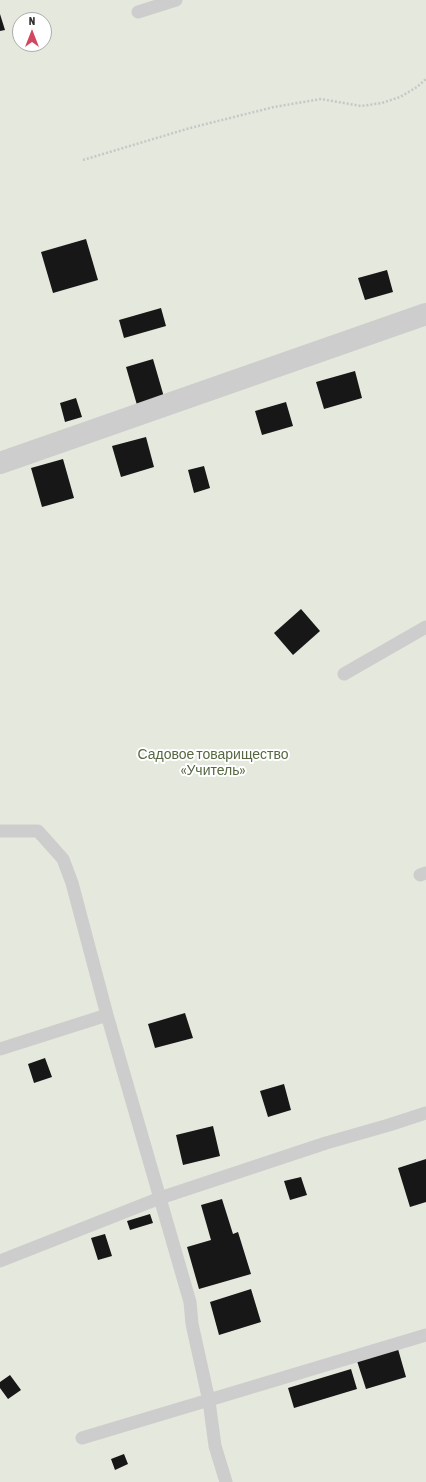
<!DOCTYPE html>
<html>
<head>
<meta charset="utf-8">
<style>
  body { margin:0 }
  #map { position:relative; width:426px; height:1482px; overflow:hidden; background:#fff; font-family:"Asap Condensed",sans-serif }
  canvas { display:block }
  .north { position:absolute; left:12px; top:12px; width:40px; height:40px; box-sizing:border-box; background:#fff; border:1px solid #acacac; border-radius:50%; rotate:0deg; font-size:11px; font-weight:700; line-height:16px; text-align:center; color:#303030 }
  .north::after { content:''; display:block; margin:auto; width:14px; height:18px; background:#d1475f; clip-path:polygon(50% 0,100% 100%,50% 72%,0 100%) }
</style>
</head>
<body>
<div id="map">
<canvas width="426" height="1482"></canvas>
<div class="north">N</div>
</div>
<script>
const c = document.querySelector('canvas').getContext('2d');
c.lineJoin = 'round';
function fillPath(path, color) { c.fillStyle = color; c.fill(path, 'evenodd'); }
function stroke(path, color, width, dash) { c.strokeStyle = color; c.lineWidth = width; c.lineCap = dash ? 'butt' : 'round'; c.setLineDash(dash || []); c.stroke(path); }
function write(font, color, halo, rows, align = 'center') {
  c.font = font + ' "Asap Condensed",sans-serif'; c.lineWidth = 4; c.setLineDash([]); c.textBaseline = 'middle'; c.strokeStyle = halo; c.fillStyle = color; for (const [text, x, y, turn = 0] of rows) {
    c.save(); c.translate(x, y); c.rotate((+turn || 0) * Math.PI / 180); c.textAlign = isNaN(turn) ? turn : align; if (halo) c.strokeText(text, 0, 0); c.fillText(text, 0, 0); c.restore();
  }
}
fillPath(new Path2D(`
  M0 0H426V1482H0ZM20 20H44V44H20Z`), '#e4e8dd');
fillPath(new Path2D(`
  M0 14 5 30 0 31Z
  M86 239 98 280 53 293 41 252Z
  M387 270 393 292 365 300 358 278Z
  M161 308 166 326 124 338 119 320Z
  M153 359 164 397 137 405 126 367Z
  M355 371 362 398 324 409 316 382Z
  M76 398 82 417 65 422 60 403Z
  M286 402 293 426 262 435 255 411Z
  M146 437 154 467 121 477 112 446Z
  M63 459 74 498 42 507 31 468Z
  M204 466 210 488 194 493 188 470Z
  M301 609 320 631 293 655 274 633Z
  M185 1013 193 1038 155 1048 148 1024Z
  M45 1058 52 1077 34 1083 28 1064Z
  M284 1084 291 1110 268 1117 260 1091Z
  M213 1126 220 1156 183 1165 176 1135Z
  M426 1159V1202L410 1207 398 1168Z
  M301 1177 307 1195 290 1200 284 1181Z
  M222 1199 233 1234 238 1232 251 1274 199 1289 187 1247 211 1240 201 1205Z
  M150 1214 153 1223 130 1230 127 1221Z
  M105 1234 112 1256 98 1260 91 1238Z
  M251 1289 261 1322 219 1335 210 1302Z
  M398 1349 406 1377 366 1389 357 1361Z
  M351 1369 357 1389 294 1408 288 1388Z
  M10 1375 21 1390 8 1399 0 1388V1382Z
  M124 1454 128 1464 115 1470 111 1459Z`), '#171717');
stroke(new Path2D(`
  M83 160 190 128 274 107 321 99 361 106 382 103 400 97 417 87 426 79`), '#c7c7c7', 2.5, [2, 2]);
stroke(new Path2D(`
  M138 12 176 0
  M344 674 426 627
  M0 831H38L63 859 72 883 107 1015 190 1302 192 1324 209 1401 215 1446 226 1482
  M420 875 426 873
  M0 1049 107 1015
  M0 1261 160 1198 326 1143 389 1125 426 1113
  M82 1438 426 1335`), '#cdcdcd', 13);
stroke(new Path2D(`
  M0 463 426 314`), '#cdcdcd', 22);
write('14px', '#576742', '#fff', [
  ["Садовое товарищество",213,755],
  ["«Учитель»",213,771]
]);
</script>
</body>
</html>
